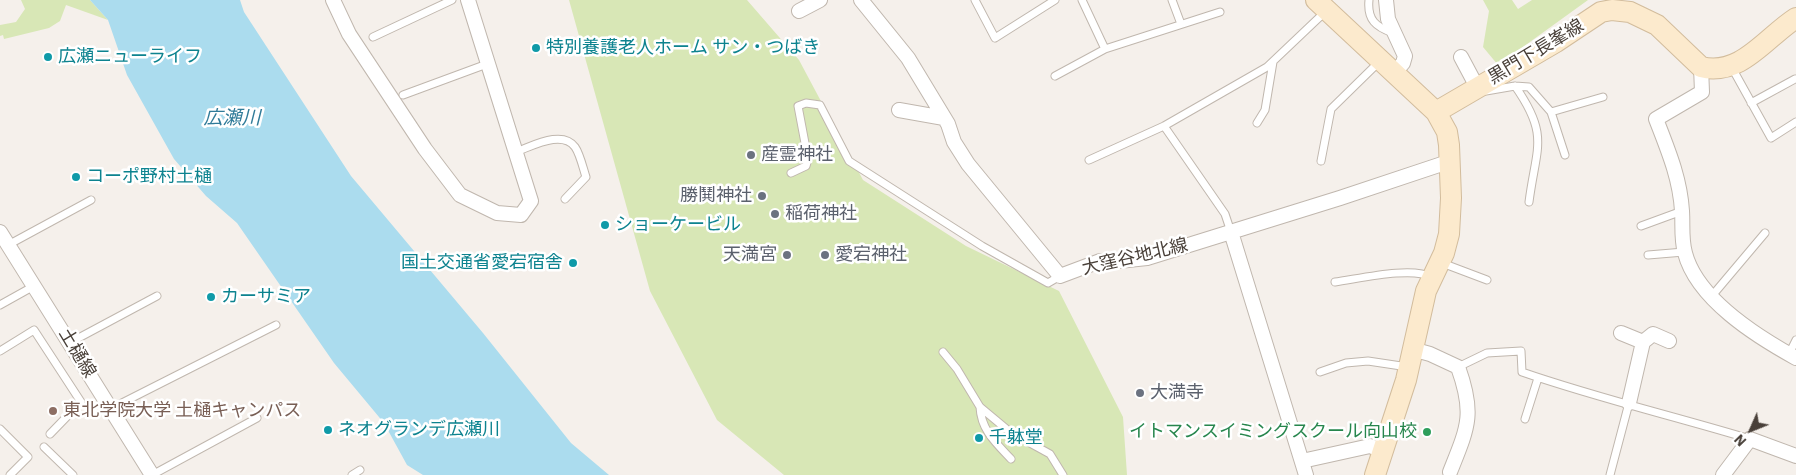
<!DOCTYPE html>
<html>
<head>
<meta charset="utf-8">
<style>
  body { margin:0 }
  #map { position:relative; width:1796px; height:475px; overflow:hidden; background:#f5f0eb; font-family:"IBM Plex Sans",sans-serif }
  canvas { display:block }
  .north { position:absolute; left:1726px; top:405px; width:50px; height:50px; -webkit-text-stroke:4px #fff; paint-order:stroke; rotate:226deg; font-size:14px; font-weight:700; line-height:20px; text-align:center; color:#494039 }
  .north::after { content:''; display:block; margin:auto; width:18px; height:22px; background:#494039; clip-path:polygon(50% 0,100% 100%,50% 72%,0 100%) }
</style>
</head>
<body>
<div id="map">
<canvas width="1796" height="475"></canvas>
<div class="north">N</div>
</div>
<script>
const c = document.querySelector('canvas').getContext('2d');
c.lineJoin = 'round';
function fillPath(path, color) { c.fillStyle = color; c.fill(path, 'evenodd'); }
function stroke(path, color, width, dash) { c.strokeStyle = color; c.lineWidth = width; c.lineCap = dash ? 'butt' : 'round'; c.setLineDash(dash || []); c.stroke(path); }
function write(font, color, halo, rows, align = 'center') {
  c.font = font + ' "IBM Plex Sans","Noto Sans JP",sans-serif'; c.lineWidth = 5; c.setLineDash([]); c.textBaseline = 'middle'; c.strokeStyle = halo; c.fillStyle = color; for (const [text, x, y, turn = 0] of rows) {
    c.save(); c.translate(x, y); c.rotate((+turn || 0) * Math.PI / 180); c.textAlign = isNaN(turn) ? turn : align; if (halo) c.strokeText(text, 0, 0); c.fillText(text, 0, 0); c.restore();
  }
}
fillPath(new Path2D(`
  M21 0H90L108 20 66 5 60 21 49 28 4 39 3 35 0 36V25L16 22 25 9Z
  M569 0H747L799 60 863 180 966 246 1059 291 1123 417 1127 475H784L717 420 650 291Z
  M1483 0H1512L1518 9 1532 0H1588L1498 65 1483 47 1489 11Z`), '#d8e7b6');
fillPath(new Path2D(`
  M90 0H240L244 12 351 176 483 333 571 443 609 475H423L407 465 384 423 334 363 237 223 206 196 174 159 127 75 108 20Z`), '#abdcee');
const lane = new Path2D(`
  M975 0 995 38 1055 0
  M1082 0 1105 49
  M1172 0 1181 24
  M1369 0C1367 20 1376 27 1393 33
  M373 37 452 0
  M1731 66 1771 138 1796 122
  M1055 76 1105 49 1220 12
  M1515 86C1550 136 1536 147 1529 202
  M1486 91 1515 86 1529 87 1551 112 1603 97
  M403 95 487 64
  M1751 103 1795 79
  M1551 112 1565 155
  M1257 123 1265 110 1273 62
  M1164 126 1225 214 1231 232
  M515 152C531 147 562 129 575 147 580 154 583 168 586 177L565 199
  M1089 160 1164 126 1267 67 1326 11
  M1321 161 1331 109 1380 61
  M791 173 806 166 808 159 798 106 806 103 820 105 849 161 982 246 1048 283 1060 276
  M1641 226 1682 211
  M8 245 91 200
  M1648 255 1684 252
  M1442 263 1487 280
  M1335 282C1358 279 1412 266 1431 277
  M1711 297 1765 233
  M0 305 34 286
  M71 342 157 296
  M0 351 34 330 81 402 50 434
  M943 352 957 369 980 407 1010 432 1050 454 1063 475
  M1789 354 1796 340
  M1458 367 1487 353 1521 351 1522 372C1597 398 1674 416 1750 439
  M1320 372 1346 363 1368 361 1408 367
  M980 407C981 430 996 443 1011 459
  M110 409 276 325
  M1525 419 1538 378
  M0 429 28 457 10 475
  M44 447 73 475
  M152 475 257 418
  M352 475 360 470
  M1610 475 1629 403`);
const street = new Path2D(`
  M333 0 349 34 425 149 460 195 497 213 521 215 531 201 468 0
  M861 0 908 58 948 124 954 142 968 164 1060 276 1100 261H1119L1147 258 1340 198 1451 161
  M1386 0 1388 19 1405 56 1403 63 1395 72
  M799 11 820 0
  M1461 57 1477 87
  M1701 67 1702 92 1656 119C1668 150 1680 178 1682 211 1683 225 1681 239 1685 253 1697 299 1756 336 1796 358
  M899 110 944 118
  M0 232 152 475
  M1231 232 1306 475
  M1621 333 1643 342
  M1412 349 1430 354 1458 367C1475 414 1468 427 1450 472
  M1629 403 1643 342 1653 334 1669 341
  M1302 461 1370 446 1383 451
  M1723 475 1750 439 1796 456`);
const secondary = new Path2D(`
  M1316 0 1436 112 1447 132 1449 145 1451 198 1449 234 1444 253 1426 291 1406 380 1375 475
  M1436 112 1556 42 1601 12 1612 10 1630 12 1657 25 1701 67C1741 77 1766 37 1796 18`);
stroke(lane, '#c0b7ae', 9);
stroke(street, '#c0b7ae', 16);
stroke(secondary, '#d2bc9c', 22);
stroke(lane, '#fff', 7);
stroke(street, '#fff', 14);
stroke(secondary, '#fceacd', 20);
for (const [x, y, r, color] of [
  [536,48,5,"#0f9aa8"],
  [48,57,5,"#0f9aa8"],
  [751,155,5,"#6b7280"],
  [76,177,5,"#0f9aa8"],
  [762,196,5,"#6b7280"],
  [775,214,5,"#6b7280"],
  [605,225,5,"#0f9aa8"],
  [787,255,5,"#6b7280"],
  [825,255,5,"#6b7280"],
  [573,263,5,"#0f9aa8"],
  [211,297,5,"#0f9aa8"],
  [1140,393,5,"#6b7280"],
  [53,411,5,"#8d6e63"],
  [328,430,5,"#0f9aa8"],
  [1427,432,5,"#2e9e5b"],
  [979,438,5,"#0f9aa8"]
]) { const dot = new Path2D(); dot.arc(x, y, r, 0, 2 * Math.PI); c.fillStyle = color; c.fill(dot); stroke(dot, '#fff', 2); }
write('18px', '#0d838f', '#fff', [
  ["特別養護老人ホーム サン・つばき",546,48],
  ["広瀬ニューライフ",58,57],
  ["コーポ野村土樋",86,177],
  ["ショーケービル",615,225],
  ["国土交通省愛宕宿舎",563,263,"right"],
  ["カーサミア",221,297],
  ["ネオグランデ広瀬川",338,430],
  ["千躰堂",989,438]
], 'left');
write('18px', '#494039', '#fff', [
  ["黒門下長峯線",1536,52,-31],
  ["大窪谷地北線",1135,257,-13],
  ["土樋線",77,353,59]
]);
write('18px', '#5b616d', '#fff', [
  ["産霊神社",761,155],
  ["勝鬨神社",752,196,"right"],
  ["稲荷神社",785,214],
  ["天満宮",777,255,"right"],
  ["愛宕神社",835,255],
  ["大満寺",1150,393]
], 'left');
write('18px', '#785e54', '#fff', [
  ["東北学院大学 土樋キャンパス",63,411]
], 'left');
write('18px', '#27864d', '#fff', [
  ["イトマンスイミングスクール向山校",1417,432]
], 'right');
write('italic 19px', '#307b99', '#fff', [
  ["広瀬川",232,119]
]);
</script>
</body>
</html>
